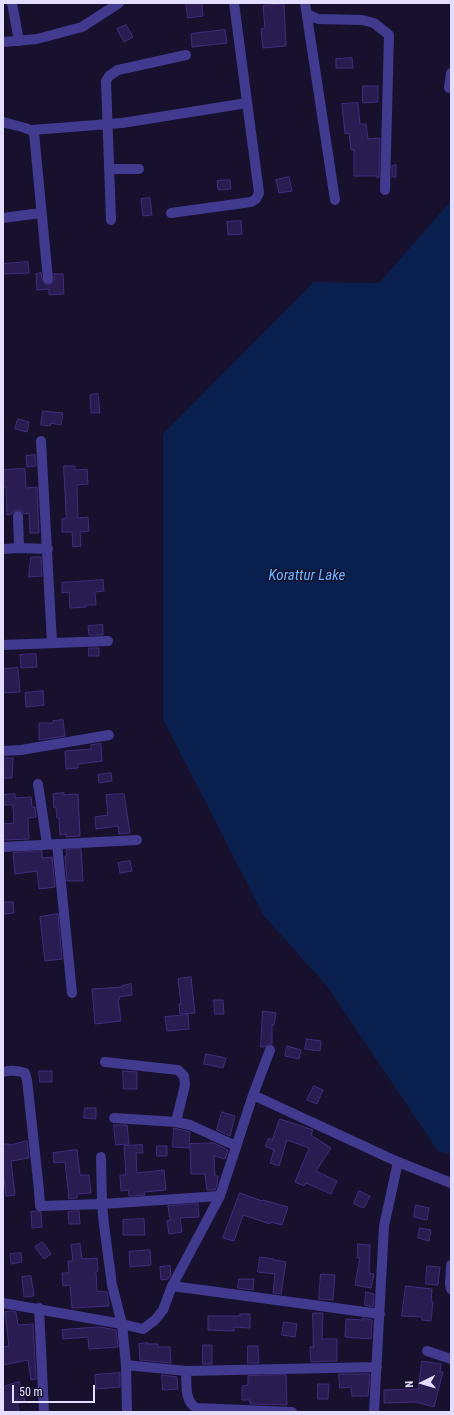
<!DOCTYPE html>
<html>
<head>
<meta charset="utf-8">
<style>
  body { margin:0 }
  #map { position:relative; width:454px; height:1415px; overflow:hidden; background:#17112e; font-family:"Roboto Condensed",sans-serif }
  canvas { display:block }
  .frame { position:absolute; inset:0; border:4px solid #e3deff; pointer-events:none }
  .north { position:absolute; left:402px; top:1363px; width:40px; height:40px; -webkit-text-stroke:3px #17112e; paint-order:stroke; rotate:265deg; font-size:11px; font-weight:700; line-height:16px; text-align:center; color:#e3deff }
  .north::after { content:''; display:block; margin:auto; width:14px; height:18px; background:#e3deff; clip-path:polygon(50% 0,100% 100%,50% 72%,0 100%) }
  .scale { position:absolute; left:12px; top:1385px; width:83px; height:18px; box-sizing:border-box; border:2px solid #e3deff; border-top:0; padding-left:5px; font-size:12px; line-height:14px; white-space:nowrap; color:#e3deff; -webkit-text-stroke:3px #17112e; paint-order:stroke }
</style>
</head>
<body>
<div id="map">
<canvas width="454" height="1415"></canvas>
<div class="frame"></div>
<div class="north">N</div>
<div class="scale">50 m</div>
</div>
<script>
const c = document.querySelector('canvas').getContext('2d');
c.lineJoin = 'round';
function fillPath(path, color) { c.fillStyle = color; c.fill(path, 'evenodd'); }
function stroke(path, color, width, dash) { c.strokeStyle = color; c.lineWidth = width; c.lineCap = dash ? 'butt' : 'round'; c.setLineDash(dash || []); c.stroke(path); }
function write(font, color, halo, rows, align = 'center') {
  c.font = font + ' "Roboto Condensed",sans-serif'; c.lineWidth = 3; c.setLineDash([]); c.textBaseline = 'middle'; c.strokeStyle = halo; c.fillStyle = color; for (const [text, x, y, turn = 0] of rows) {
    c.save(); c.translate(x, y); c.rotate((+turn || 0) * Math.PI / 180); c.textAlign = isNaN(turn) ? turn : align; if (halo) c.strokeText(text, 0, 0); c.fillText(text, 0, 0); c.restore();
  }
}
fillPath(new Path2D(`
  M451 201V1154L438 1151 327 986 264 916 163 719V434L314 282 379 283Z`), '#09204f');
const building = new Path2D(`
  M186 3H202L203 16 188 18Z
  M284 4 286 46 263 48 261 29 265 28 263 6Z
  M126 25 133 37 124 42 117 29Z
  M225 30 227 43 192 47 191 34Z
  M352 58 353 68H336V59Z
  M363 86H378V102L363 103Z
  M358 103 360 124H366L368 139 380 138 379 177 377 178V176H354V150H351L349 133 345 134 342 104Z
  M396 165V177H392V166Z
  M289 177 292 191 279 193 276 180Z
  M230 180 231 189 218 190 217 181Z
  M150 198 152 215 143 216 141 199Z
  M241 221 242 234 228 235 227 222Z
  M28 262 29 273 3 274V264Z
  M41 273 43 282 48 285 51 284 54 281V273L55 274H63L64 294 49 295V289L37 290 36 274Z
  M98 394 100 413H91L90 395Z
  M43 411 63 413 61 425 51 423 50 426 41 425Z
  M18 419 29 422 27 432 15 429Z
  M35 455 36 466 27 467 26 456Z
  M64 466H75V470L87 469 88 484 77 485 78 518 88 517 89 531 80 532 81 546 73 547 72 532H62V519L66 518Z
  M25 469 26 488 37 487 39 533H30L29 513 24 514 21 510H17L14 511 12 514 7 515 6 487H3V470Z
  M31 557H41L42 576 29 577Z
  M103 580 104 591 95 592 96 605H86V607L70 608 69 592 62 593V583Z
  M103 625V635H89L88 626Z
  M89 648H99V656H89Z
  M36 654 37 667 21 668 20 655Z
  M18 668 20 692 3 693V669Z
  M43 691 44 705 26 707 25 693Z
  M63 720 65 736 39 740V723H53V721Z
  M101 744 102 761 78 764V768L66 769 65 751 91 749V745Z
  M3 758H13L12 778H3Z
  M111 773 112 781 99 783 98 775Z
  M64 793V795L78 794 80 836 66 837V834L60 835 59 818H57L56 807 54 808 53 794Z
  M15 794V798L31 797 32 807H35L36 817 28 818 29 839 3 840V824L14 823 13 805H3V795Z
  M124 794 130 833 119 834 118 826 96 829 95 817 108 815 106 795Z
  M81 849 83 881H67L65 856H67L66 850Z
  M42 851V858L52 857 55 887 39 889 37 871 15 874 13 853Z
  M130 861 132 871 120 873 118 863Z
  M3 902H13L14 913 3 914Z
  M58 914 62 959 45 961 40 917Z
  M191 977 195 1013 180 1014 179 1004H181L178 979Z
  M131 984 132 995 119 997 120 999H118L121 1021 95 1024 92 989 122 987V986Z
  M214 1000H223L224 1014H215Z
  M263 1011 276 1013 274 1025H272V1044H269L264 1047H261Z
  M188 1015 189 1029 167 1031 165 1017Z
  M307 1039 321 1041 320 1051 305 1049Z
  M287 1046 301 1050 299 1059 285 1056Z
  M206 1054 226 1058 223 1068 204 1064Z
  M39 1071H52V1082H40Z
  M123 1071 137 1072V1089H124Z
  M314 1086 323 1090 317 1104 307 1100Z
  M85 1108H96V1119L84 1118Z
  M222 1112 235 1116 230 1136 217 1130Z
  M280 1119 313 1130 311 1135 331 1148 316 1171 337 1181 331 1194 306 1183 304 1186 295 1182 309 1148 287 1140 279 1166 270 1163 274 1150 265 1146 269 1138 272 1140Z
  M114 1125H127L129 1144 116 1145Z
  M174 1128 190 1132 189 1148 173 1147Z
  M27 1141 29 1158 11 1161 15 1195 6 1196 3 1171V1144H9V1145Z
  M214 1143 228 1150 225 1159 214 1156 215 1176H218L217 1185 215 1190H207L205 1174H191L190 1144Z
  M142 1145 143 1153H136L137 1173 164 1170 166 1190 144 1192 145 1195 129 1196 128 1190 121 1191 120 1175H126L124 1146Z
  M157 1146H167V1156H157Z
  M77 1150 80 1175H89L91 1193 77 1194V1198L69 1199 65 1162 54 1163 53 1153Z
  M359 1191 370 1196 364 1208 354 1204Z
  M240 1193 262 1201 263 1200 288 1207 282 1225 271 1222 270 1224 243 1215 234 1241 223 1238Z
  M198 1204 199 1217 180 1218 182 1232 169 1234 167 1221 170 1220 168 1206Z
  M416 1205 429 1208 427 1220 414 1217Z
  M37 1211 41 1212 42 1227 32 1228 31 1212Z
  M79 1211 80 1224H69L68 1212Z
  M144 1219 145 1235H123V1220Z
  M420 1228 431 1230 429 1241 418 1238Z
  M43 1242 51 1254 44 1259 35 1247Z
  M80 1244 82 1259 97 1258 98 1271 96 1272 97 1291 107 1292 109 1306 72 1308 70 1285 63 1286 62 1273H69L68 1261H73L71 1245Z
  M358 1244 370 1245 369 1273 374 1274 371 1288 355 1285 360 1258H358Z
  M150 1250 151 1265 130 1267 129 1252Z
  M21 1253 22 1262 11 1264 10 1254Z
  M260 1257 274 1259V1260L286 1262 281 1294 273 1293 275 1274 258 1272Z
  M170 1266 171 1275 168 1279 161 1280 160 1267Z
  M427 1266 440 1267 438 1285 426 1284Z
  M321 1274 335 1275 333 1300 319 1299Z
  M31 1276 34 1296 24 1297 22 1277Z
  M239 1279H254L253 1290 238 1288Z
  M406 1286 432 1289 431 1302H433L431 1321 422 1320V1317L402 1316Z
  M366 1292 374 1294 373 1307 365 1305Z
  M13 1311 16 1312 18 1325 33 1324 36 1379 31 1380 28 1360 3 1365V1347L9 1346 5 1312Z
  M313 1313H323L322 1339H337V1361L311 1362 310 1347H313Z
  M240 1314H250V1328L234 1327V1331L208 1330V1316H240Z
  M363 1318 372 1320 371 1339 345 1337 346 1319 363 1320Z
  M284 1322 297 1324 295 1337 282 1335Z
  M100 1327 116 1330 118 1347 89 1349 88 1337 63 1339 62 1330Z
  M148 1343V1344H158V1347H170L171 1363 140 1360 139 1344Z
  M203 1345H212V1364H203Z
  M248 1346H258L259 1363H248Z
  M422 1361 441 1364 440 1372H443L434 1407 416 1402 384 1403V1390L418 1389Z
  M120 1373V1387L96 1389 95 1375Z
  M339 1374H370L368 1396H352L351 1387 340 1388Z
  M162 1375 177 1377 178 1389 163 1390Z
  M286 1375 287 1405 250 1404V1400H242V1386L248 1385V1376Z
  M19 1382 25 1401 17 1404 19 1412H3V1387Z
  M318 1384H329L328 1399H318Z`);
fillPath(building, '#291c50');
stroke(building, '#402d7d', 1);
stroke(new Path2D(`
  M12 3 19 41
  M305 3 335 200
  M307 14 318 19 362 20 374 23 389 35 385 190
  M3 42 37 39 82 27 119 3
  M449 88 451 73
  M3 122C11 125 29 127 34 133L48 279
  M32 130 122 123 247 103
  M110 169H139
  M171 213 251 202 256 199 259 193 234 3
  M3 218 41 213
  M111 220 106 81 109 76 118 70 186 55
  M41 441 52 643
  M18 516 19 548
  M3 549 19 548 48 549
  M3 645 108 641
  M3 751 21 750 109 735
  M38 784 47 844
  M57 844 72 993
  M3 847 137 840
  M105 1062 178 1070 184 1076 185 1085 176 1122
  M3 1072C11 1070 17 1070 25 1073L27 1080 39 1190 40 1206 102 1204 104 1225 112 1285 122 1324 126 1365 127 1412
  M253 1095 398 1162 451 1183
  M114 1118 176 1122 190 1125 236 1146
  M101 1157 102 1204 220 1196
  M451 1265 450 1284 451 1289
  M172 1286 380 1314
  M3 1303 122 1324 143 1329 155 1320 163 1310 172 1286 220 1196 253 1095 270 1050
  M39 1308 44 1412
  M427 1351 451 1359
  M126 1365 186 1371 377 1367
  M186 1371C187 1385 184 1400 196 1408L292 1412
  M374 1412 384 1226 398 1162`), '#413a8f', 10);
write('italic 15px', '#6cb5ff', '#17112e', [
  ["Korattur Lake",307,576]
]);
</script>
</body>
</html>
